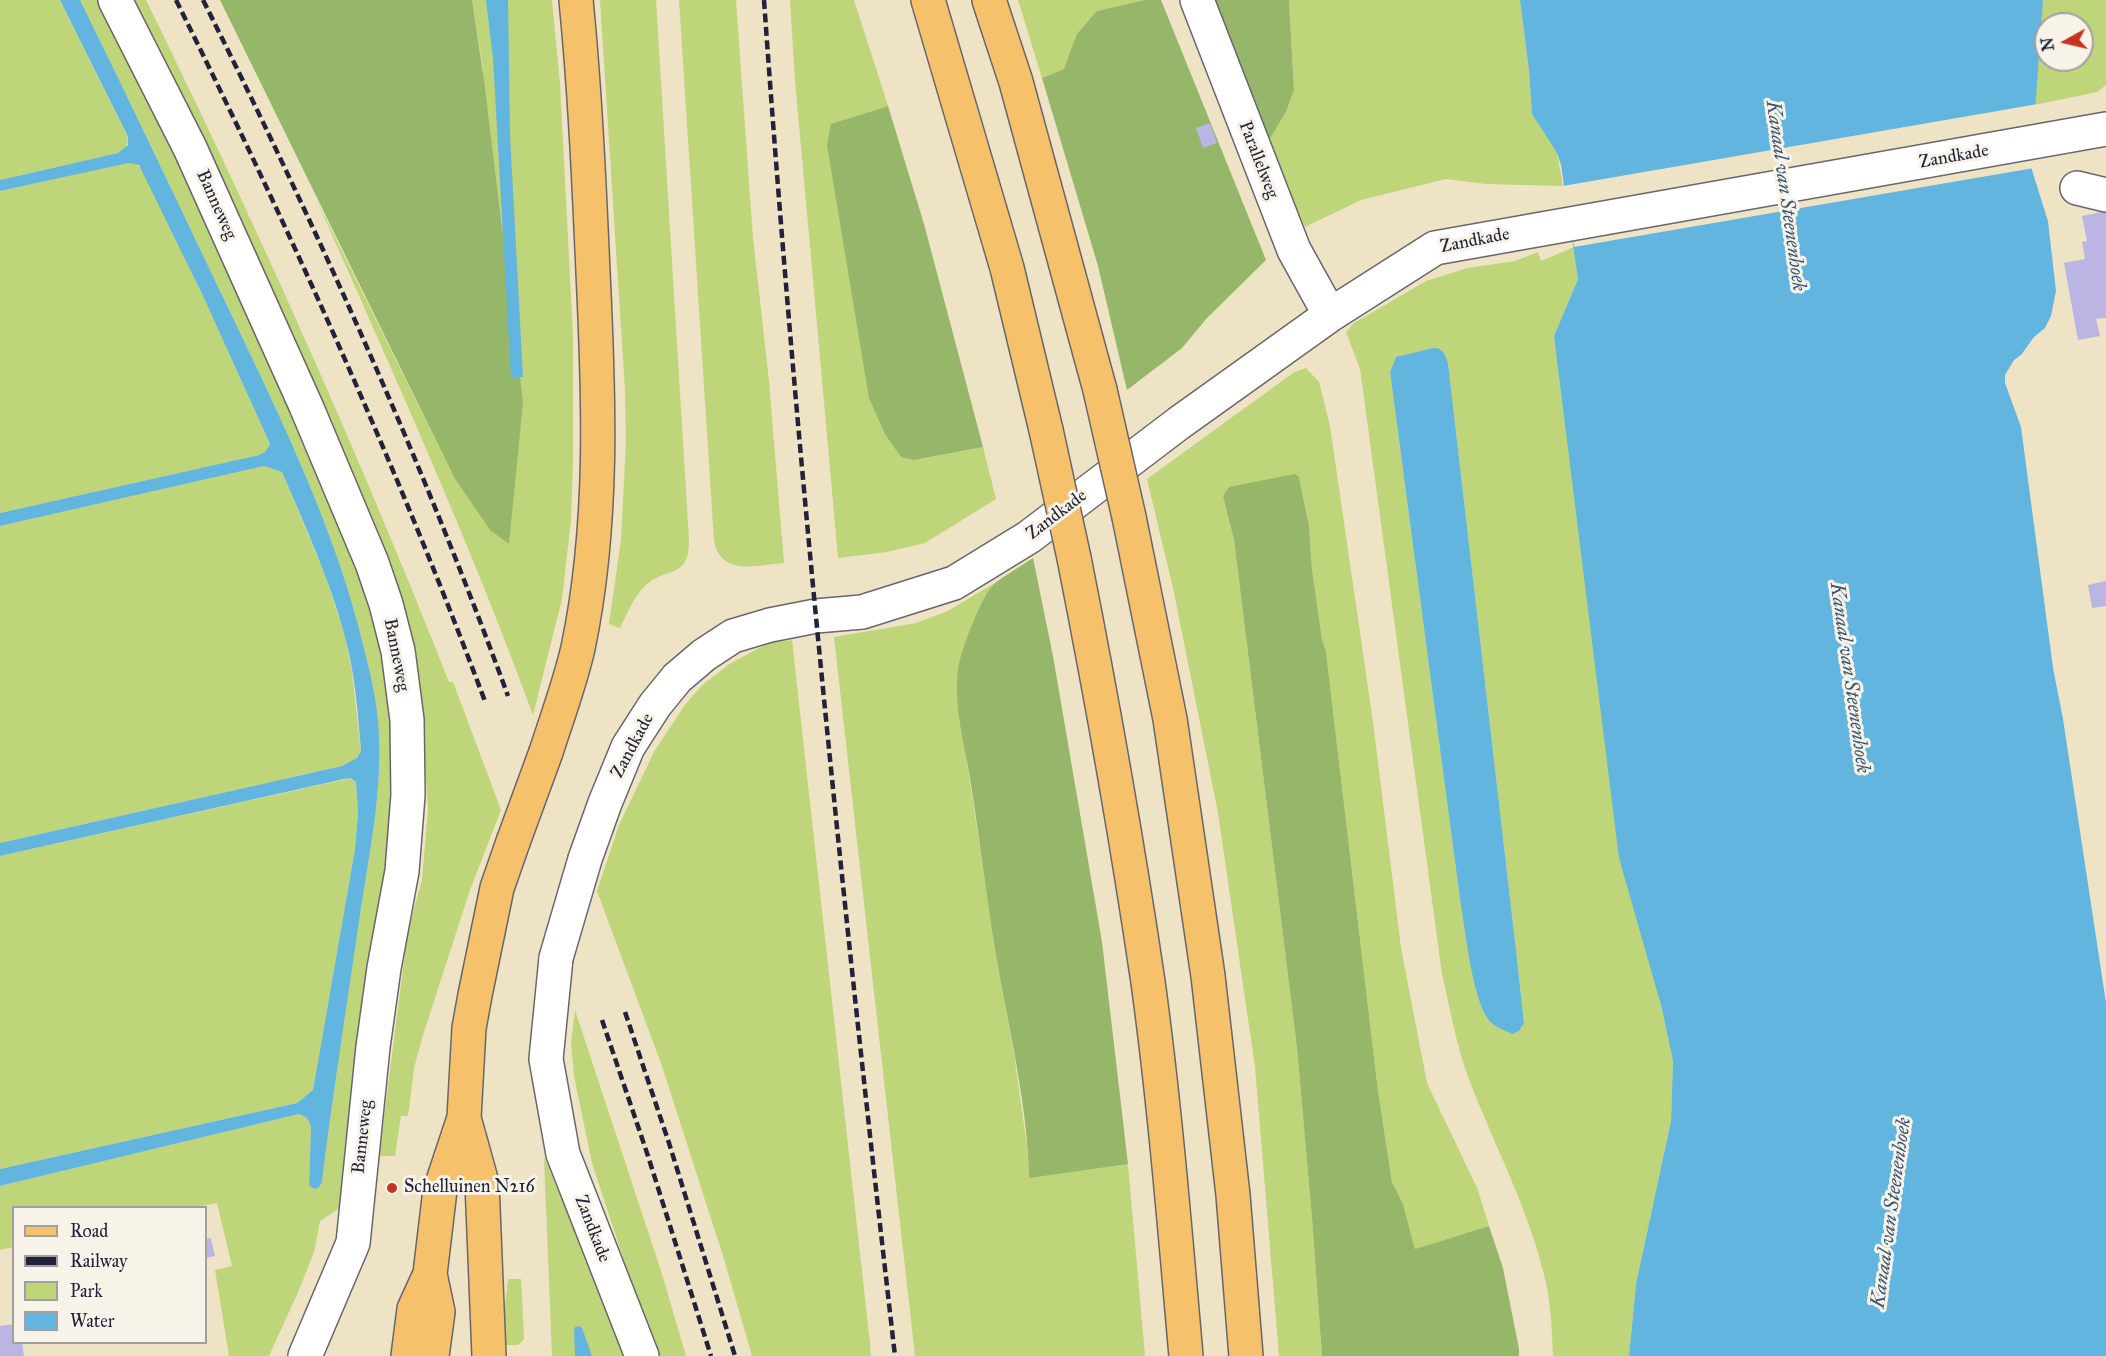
<!DOCTYPE html>
<html>
<head>
<meta charset="utf-8">
<style>
  body { margin:0 }
  #map { position:relative; width:2106px; height:1356px; overflow:hidden; background:#eee3c5; font-family:"IM FELL Great Primer",serif }
  canvas { display:block }
  .legend { position:absolute; left:12px; top:1206px; width:195px; height:138px; box-sizing:border-box; background:#f7f3e8; border:2px solid #a29fa3; margin:0; padding:8px 10px; list-style:none; font-size:18px; color:#22223b }
  .legend li { display:flex; align-items:center; gap:12px; height:30px }
  .legend b { width:30px; border:2px solid #a29fa3 }
  .north { position:absolute; left:2034px; top:12px; width:60px; height:60px; box-sizing:border-box; background:#f7f3e8; border:2px solid #a29fa3; border-radius:50%; rotate:262deg; font-size:16px; font-weight:700; line-height:24px; text-align:center; color:#22223b }
  .north::after { content:''; display:block; margin:auto; width:21px; height:27px; background:#c8321e; clip-path:polygon(50% 0,100% 100%,50% 72%,0 100%) }
</style>
</head>
<body>
<div id="map">
<canvas width="2106" height="1356"></canvas>
<ul class="legend">
<li><b style="height:8px;background:#f5c16b"></b>Road</li>
<li><b style="height:8px;background:#22223b"></b>Railway</li>
<li><b style="height:16px;background:#bed579"></b>Park</li>
<li><b style="height:16px;background:#62b5de"></b>Water</li>
</ul>
<div class="north">N</div>
</div>
<script>
const c = document.querySelector('canvas').getContext('2d');
c.lineJoin = 'round';
function fillPath(path, color) { c.fillStyle = color; c.fill(path, 'evenodd'); }
function stroke(path, color, width, dash) { c.strokeStyle = color; c.lineWidth = width; c.lineCap = dash ? 'butt' : 'round'; c.setLineDash(dash || []); c.stroke(path); }
function write(font, color, halo, rows, align = 'center') {
  c.font = font + ' "IM FELL Great Primer",serif'; c.lineWidth = 6; c.setLineDash([]); c.textBaseline = 'middle'; c.strokeStyle = halo; c.fillStyle = color; for (const [text, x, y, turn = 0] of rows) {
    c.save(); c.translate(x, y); c.rotate((+turn || 0) * Math.PI / 180); c.textAlign = isNaN(turn) ? turn : align; if (halo) c.strokeText(text, 0, 0); c.fillText(text, 0, 0); c.restore();
  }
}
fillPath(new Path2D(`
  M0 0H60L128 138C128 146 125 149 118 153L0 180Z
  M80 0H100L112 30 174 150 355 553 390 682 392 802 387 856 375 928 344 1205 320 1221 314 1252 299 1290 269 1356H229L215 1270 232 1266 217 1203 193 1208H14L13 1247 0 1250V1186L299 1114 307 1118 311 1126 309 1185 322 1182C333 1092 346 1004 360 915 369 856 382 794 379 734 378 705 371 676 364 648 337 534 285 427 235 322 183 214 133 107 80 0Z
  M131 0H146C256 224 358 451 449 682H453L501 810 470 890 423 1035 414 1068 408 1116H401L395 1156H379L408 930 422 880 428 808 420 693Z
  M472 0H552L560 84 573 335V461L571 520 562 599 533 715C469 540 392 370 316 199L455 479 490 530 483 69Z
  M600 0H656L689 540C689 581 666 565 644 587 633 598 627 614 620 628L609 624 621 540 626 442 625 391Z
  M679 0H736L753 238 769 381 784 563C756 565 722 577 714 541Z
  M790 0H854L888 106 832 124 914 460 983 447 996 499 925 543 887 552 838 558 795 80Z
  M1018 0H1146L1097 11 1064 69 1042 78Z
  M1289 0H1520L1529 71 1532 114 1557 153 1563 186 1486 184 1446 179 1361 200 1305 227 1268 142 1286 112 1294 90Z
  M2043 0H2106V85L2097 92 2034 105ZM2046 24H2082V60H2046Z
  M129 163H135L143 170 203 296 270 444 265 452 259 455 0 513V191Z
  M1574 247 1578 279 1554 336 1661 1005 1673 1061 1671 1121 1636 1284 1629 1356H1553C1552 1332 1551 1306 1546 1283 1530 1211 1494 1145 1468 1077 1456 1044 1450 1008 1442 974L1362 383 1360 369 1346 332 1354 323 1426 281 1468 268 1515 261 1538 252 1541 261ZM1445 354 1448 363 1516 950 1524 1022 1519 1031 1488 1019C1471 981 1467 940 1460 899L1390 372 1396 357Z
  M1306 368 1319 382 1330 426 1373 722 1401 948 1427 1083 1478 1190 1489 1226 1415 1249 1403 1204 1392 1182 1378 1091 1326 652 1322 639 1312 569 1309 526 1299 477 1223 496 1234 540 1297 1048 1312 1218 1322 1356H1279L1255 1067 1218 813 1173 588 1147 479 1293 373Z
  M264 466 282 472 325 575 345 636 352 672 361 751 357 758 342 766 0 843V526Z
  M993 584 980 607 958 667 962 729 998 968 1014 1054 1027 1146 1029 1177 1128 1164 1145 1356H915L834 637 916 623 948 611Z
  M792 640 870 1344 871 1356H752L724 1259 662 1066 597 891 619 825 654 752 684 706 702 685 731 663 761 647 774 642Z
  M351 778 356 782 358 813 355 849 313 1090 297 1103 0 1169V856Z
  M575 1010 662 1274 686 1356H660L632 1285 592 1163 574 1076 571 1043Z
  M544 1157 595 1278 624 1356H552Z
  M508 1279H521L524 1339 518 1345H501Z`), '#bed579');
fillPath(new Path2D(`
  M220 0H472L484 80 523 402 509 544 490 530 455 479Z
  M1145 0H1161L1266 260 1207 318 1182 348 1127 390 1098 266 1042 78 1064 69 1077 34 1097 11Z
  M1211 0H1289L1294 90 1286 112 1268 142Z
  M888 106 924 224 983 447 914 460 901 457 885 434 869 398 827 145 831 124Z
  M1295 474 1299 477 1309 526 1312 569 1322 639 1326 652 1378 1091 1392 1182 1403 1204 1415 1249 1489 1226 1503 1268 1519 1349V1356H1322L1312 1218 1297 1048 1234 540 1223 496 1229 487Z
  M1033 558 1053 656 1102 942 1128 1164 1029 1178C1028 1109 1010 1034 998 967 988 908 981 850 972 791 967 752 953 709 958 670 960 652 982 594 995 583 1007 574 1021 566 1033 558Z`), '#96b669');
fillPath(new Path2D(`
  M60 0H80C133 107 183 214 235 322 285 427 337 534 364 648 371 676 378 705 379 734 382 794 369 856 360 915 347 1004 333 1092 322 1182L318 1188 314 1189 309 1185 311 1126 307 1118 299 1114 0 1186V1169L297 1103 313 1090 355 849 358 813 356 782 351 778 344 779 0 856V843L342 766 357 758 361 751C358 713 355 674 345 637 330 580 305 526 282 472L264 466 0 526V513L259 455 265 452 270 444 203 296 139 165 129 163 0 191V180L118 153 128 145V137Z
  M486 0H508L510 135 523 377H511L493 58Z
  M1520 0H2043L2031 167 2048 221 2056 291 2051 316 2045 328 2034 337 2021 355 2014 360 2005 375V383L2021 427 2053 668 2063 719 2106 1003V1356H1629L1636 1284 1671 1121 1673 1061 1661 1005 1619 858 1554 336 1578 279 1561 165 1557 153 1532 114 1529 71Z
  M1433 348C1443 348 1445 354 1448 363L1516 950 1524 1023 1519 1031 1512 1034C1504 1030 1494 1027 1488 1019 1472 997 1465 928 1460 899L1390 372 1396 357Z
  M579 1326 582 1328 592 1356H575L574 1330 575 1327Z`), '#62b5de');
fillPath(new Path2D(`
  M2038 104 2034 168 1574 247 1563 186Z`), '#eee3c5');
fillPath(new Path2D(`
  M1210 123 1217 143 1203 148 1196 128Z
  M2106 211V318L2096 319 2100 336 2078 340 2064 263 2085 259 2082 242 2087 241 2082 216Z
  M2106 581V606L2092 608 2088 585Z
  M211 1238 215 1256 206 1258V1239Z
  M14 1324V1342H22L24 1356H0V1326Z`), '#bab5e2');
const minor = new Path2D(`
  M115 0 190 148 306 406 372 563 386 604 398 651 407 720 408 795 402 871 384 968 373 1047 353 1243 305 1356
  M1197 0 1294 250 1330 315
  M2077 188 2106 195
  M585 859 605 803 628 747 655 705 677 678 704 655 733 636 770 625 816 616 862 612 954 583 1029 537 1179 423 1330 315 1435 248 2106 129
  M556 958 546 1059 563 1154 642 1356`);
const major = new Path2D(`
  M546 752C557 718 570 683 578 648 604 524 599 397 593 272 589 181 585 91 576 0
  M464 1118 482 1183 489 1356
  M430 1274 438 1312 432 1356
  M408 1356 414 1309 430 1274 440 1190 464 1118 469 1028 475 995 497 888 513 842`);
const highway = new Path2D(`
  M928 0 1007 268 1046 430
  M989 0 1016 82 1100 390
  M1129 517 1170 719 1208 976 1233 1195 1246 1356
  M1074 558C1102 699 1127 840 1148 982 1165 1106 1175 1231 1186 1356`);
stroke(minor, '#69666b', 36);
stroke(major, '#69666b', 36);
stroke(highway, '#69666b', 36);
stroke(minor, '#fff', 33);
stroke(major, '#f5c16b', 33);
stroke(highway, '#f5c16b', 33);
stroke(new Path2D(`
  M176 0C290 230 396 464 486 704
  M203 0C316 226 421 458 508 696
  M764 0C796 453 843 905 895 1356
  M625 1012 669 1143 735 1356
  M602 1020 648 1156 711 1356`), '#22223b', 4.5, [9, 4.5]);
const minorBridge = new Path2D(`
  M556 958 585 859`);
const majorBridge = new Path2D(`
  M513 842 546 752`);
const highwayBridge = new Path2D(`
  M1100 390 1129 517
  M1046 430 1074 558`);
stroke(minorBridge, '#69666b', 36, []);
stroke(majorBridge, '#69666b', 36, []);
stroke(highwayBridge, '#69666b', 36, []);
stroke(minorBridge, '#fff', 33);
stroke(majorBridge, '#f5c16b', 33);
stroke(highwayBridge, '#f5c16b', 33);
for (const [x, y, r, color] of [
  [392,1188,6,"#c8321e"]
]) { const dot = new Path2D(); dot.arc(x, y, r, 0, 2 * Math.PI); c.fillStyle = color; c.fill(dot); stroke(dot, '#f7f3e8', 2); }
write('18px', '#22223b', '#f7f3e8', [
  ["Zandkade",1954,157,-10],
  ["Parallelweg",1258,160,69],
  ["Banneweg",216,205,66],
  ["Zandkade",1475,241,-11],
  ["Zandkade",1057,515,-37],
  ["Banneweg",396,655,79],
  ["Zandkade",633,746,-62],
  ["Banneweg",363,1137,-84],
  ["Zandkade",592,1229,69]
]);
write('18px', '#22223b', '#f7f3e8', [
  ["Schelluinen N216",404,1188]
], 'left');
write('italic 20px', '#385574', '#f7f3e8', [
  ["Kanaal van Steenenhoek",1785,196,82],
  ["Kanaal van Steenenhoek",1849,678,82],
  ["Kanaal van Steenenhoek",1892,1213,-82]
]);
</script>
</body>
</html>
